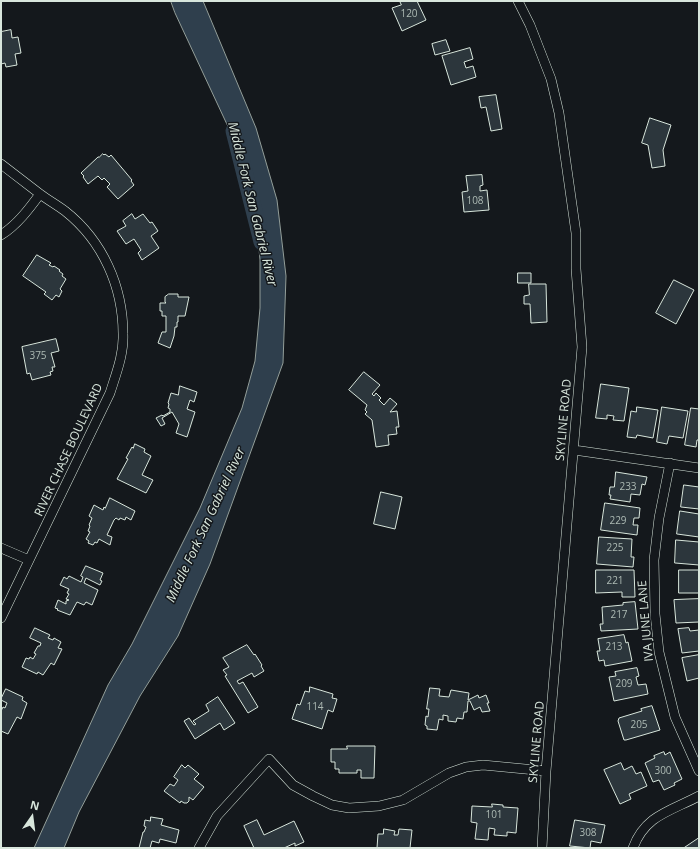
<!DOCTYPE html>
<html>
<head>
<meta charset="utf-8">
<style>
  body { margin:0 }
  #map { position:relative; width:700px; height:849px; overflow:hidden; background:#14181c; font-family:"Open Sans",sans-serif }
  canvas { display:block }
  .frame { position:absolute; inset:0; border:2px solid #d8e6dc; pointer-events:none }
  .north { position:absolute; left:12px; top:797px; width:40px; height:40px; -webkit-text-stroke:3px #14181c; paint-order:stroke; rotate:14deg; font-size:11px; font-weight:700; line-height:16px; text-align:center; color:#d8e6dc }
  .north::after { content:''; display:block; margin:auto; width:14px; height:18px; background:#d8e6dc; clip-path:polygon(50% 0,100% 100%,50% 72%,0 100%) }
</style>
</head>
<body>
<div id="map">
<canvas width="700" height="849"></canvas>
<div class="frame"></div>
<div class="north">N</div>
</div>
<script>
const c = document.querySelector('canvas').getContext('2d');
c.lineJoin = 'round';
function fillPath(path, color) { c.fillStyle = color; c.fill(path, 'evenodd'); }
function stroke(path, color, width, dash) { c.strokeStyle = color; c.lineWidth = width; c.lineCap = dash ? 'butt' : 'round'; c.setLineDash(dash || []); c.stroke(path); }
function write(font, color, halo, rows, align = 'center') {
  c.font = font + ' "Open Sans",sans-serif'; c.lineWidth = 3; c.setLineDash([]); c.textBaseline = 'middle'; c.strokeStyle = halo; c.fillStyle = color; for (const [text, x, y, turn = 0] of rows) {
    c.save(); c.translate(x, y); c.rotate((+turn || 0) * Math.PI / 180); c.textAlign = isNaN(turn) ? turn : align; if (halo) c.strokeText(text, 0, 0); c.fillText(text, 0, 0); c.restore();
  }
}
const water = new Path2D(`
  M171 1H203L256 128 277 200 286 276 283 363 210 564 178 636 140 696 79 812 64 848H34L108 685 132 644 200 508 242 408 255 361 260 308V260L254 196 238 148 175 13Z`);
fillPath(water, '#2f3f4d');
stroke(water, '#939e99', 1);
stroke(new Path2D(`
  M234 131 262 242`), '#2f3f4d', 17);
const building = new Path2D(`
  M400 1H417L426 20 402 31 392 8 401 5Z
  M11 30 12 38 18 37 21 53 15 54 17 65 6 67 5 63 1 64V32Z
  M446 40 450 51 435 55 432 44Z
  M470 48 473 59 464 62 466 68 473 66 476 77 451 85 442 56Z
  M496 95 502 129 491 131 486 107 481 108 479 97Z
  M650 118 671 125 663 150 665 166 652 168 648 145 642 143Z
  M103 154 104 155 105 154 109 157 111 155 132 180 131 181 134 185 118 199 107 187 110 184 104 178 102 180 98 176 88 184 83 177 84 176 81 173 98 157H99Z
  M482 175 483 185 480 186V191L487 190 489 210 464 212 462 192 468 191 466 176Z
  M132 214 135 219 143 214 150 223 152 222 158 231 151 236 159 248 142 260 138 253 141 250 134 239 126 244 117 231 126 226 123 221Z
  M37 255 51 263 49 265 53 267 54 266 60 270 59 271 63 274 62 276 66 279 60 289 62 291 59 297 56 295 52 300 44 294 46 292 23 276Z
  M518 273H531V283H518Z
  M674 280 694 290 676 324 656 313Z
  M529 284H546L547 322 531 323 530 304H524V296L529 295Z
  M169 294H178V297H189L185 316H178V322H177V327H175L174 336 170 348 158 343 162 332H166V316H162V311H160V303H166L165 302V297Z
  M56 339 59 351 51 353 55 367H52L53 371 50 372 51 375 32 380 30 373 27 374 22 347Z
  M364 372 380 385 372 394 374 396 376 393 381 398 379 400 384 405 390 398 397 404 390 412 397 411 399 427H396L397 434 388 435 389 445 376 447 372 420 365 414 367 412 365 410 367 405 349 390Z
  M601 384 629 388 624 421 613 420 614 416 607 415V419L596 418Z
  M180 386 197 392 194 402 190 400 187 409 195 412 187 437 176 433 179 424 172 412 162 418 165 424 161 426 156 418 162 415 163 416 170 412V409L168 408 169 404 168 403 171 393 178 395Z
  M637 407 658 410 653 438 637 435 636 438 627 437 631 411 636 412Z
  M662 407 688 411 683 438 669 436 667 444 657 442Z
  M691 408 699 409V440H697L696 447 685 445Z
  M135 444 145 449 144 452 151 456 142 475 153 480 146 493 117 479 128 459 126 458 132 447 133 448Z
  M616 472 647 477 645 485 642 484 640 495 631 494 630 502 610 499 611 495H609L610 487H614Z
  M684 485 699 487V509L681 507Z
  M381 492 402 497 395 529 374 524Z
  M110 498 135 511 131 520 126 517 125 520 120 518 119 520 116 518 114 520 107 535 112 537 110 545 99 539 97 543 95 542 93 545 88 543 89 541 86 539 90 532 88 531 90 526 89 525 92 518 89 516 94 505 103 510 104 507 105 508Z
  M605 503 640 508 639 518H634L633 525H638L637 535 601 530Z
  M680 511 699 514V537L677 534Z
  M599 537 632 539 631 557H634L633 567 597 564Z
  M676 540 699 542V565L675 563Z
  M86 566 103 573 100 580 102 581 100 585 86 578 84 583 98 590 92 605 86 602 84 605 77 602 70 615 57 610 58 609 55 608 58 600 66 604V601L69 600 66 599 69 594 67 593 69 589 60 585 64 577 67 579 69 576 81 582 83 577 81 576Z
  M596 570H634L635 597H622V592L596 593Z
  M679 570H699V593H679Z
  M699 599V622L676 623 674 600Z
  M635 602 638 629 601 631 600 624H603L602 607 623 605V603Z
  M35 628 50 635 48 638 53 640 54 638 61 642 58 648 62 649 54 665 51 663 43 675 38 672 37 674 22 667 26 658 29 659 30 657 33 659 36 654 34 653 38 646H40L41 643 30 638Z
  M689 628 690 631 699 630V651L682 653 678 629Z
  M624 635 626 643 628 642 632 661 605 666 604 660 599 661 597 651H600L598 639Z
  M247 645 254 655 255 654 262 665 261 666 264 671 254 677 252 673 237 681 239 684 243 682 258 707 248 713 225 676 227 675 223 670 229 667 223 658Z
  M699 655V678L687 681 682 658Z
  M637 668 639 676 636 677 638 685 646 684 648 694 614 701 609 677 616 676 615 672Z
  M310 687 333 694 332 698 337 699 333 712 328 710 322 729 292 719 297 704 300 705 305 691 309 692Z
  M430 688 440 689 439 696 449 697 451 690 469 693 468 700 478 695 479 698 486 695 489 703H487L490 711 482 712 480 707 474 710 470 701H468L467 712H464L463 719 457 718 456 722 448 721V716L443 715V720L439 719 437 730 427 729V726L425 725 426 716 428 717 429 709H427Z
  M6 689 23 697 22 700 27 703 21 719 17 717 8 734 1 731V711L3 707 5 708 7 703 1 700V699Z
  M218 697 235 723 224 730 220 723 195 739 184 721 189 718 194 725 196 724 193 721 209 711 206 705Z
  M652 706 660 730 626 740H624L618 721 619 718 642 711 641 709Z
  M347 746H375L374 778H361V770H357V773H339V769H335V762H331V749H347Z
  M664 752 665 755 670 752 682 779 674 783 675 785 664 790 659 780 653 782 645 763 655 758 654 756Z
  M621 763 624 770 632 766 636 774 641 772 647 786 629 794 631 799 620 804 604 770Z
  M182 765 185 768 188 765 199 774 194 779 204 787 193 800 189 797V801L187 803H184L181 801 180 803 164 791 170 784 174 786 178 780 174 777Z
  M492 804 503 805V807L518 808 516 833 507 832V836L494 835 495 829 489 828 488 840 475 839 477 823 471 822 472 806 492 807Z
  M151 817 163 819 161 825 179 830 176 843 160 839 159 843 152 841 150 848H139L143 832H144L146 827 144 826 145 820 150 821Z
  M257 820 264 835 294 821 304 842 295 846V843L284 848H254L244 826Z
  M575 820 605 825 601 843 591 841 590 848 570 846Z
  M384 829 395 831 394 835H398L399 829 412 830 410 848H377L378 834H383Z
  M699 838V848H684Z`);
fillPath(building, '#2c363c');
stroke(building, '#d8e6dc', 1);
const minor = new Path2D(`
  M518 1 530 25 551 79 559 113 576 233V269L582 347 546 771 542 848
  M1 164C14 174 27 184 40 194 48 200 57 205 65 211 103 241 123 287 123 334 124 354 116 374 110 393L1 618
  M1 235C17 225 29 209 40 194
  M574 450 699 468
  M670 463 659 518 654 560 655 614 659 652 675 717 699 771
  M1 548 29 560
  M199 848 217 816 269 759 293 785 313 796 332 805 349 808 379 806 403 800 449 773 466 767 483 765 546 771
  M633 848C645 815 671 811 699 796`);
stroke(minor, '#d8e6dc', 10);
stroke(minor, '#14181c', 9);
write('10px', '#adbab4', null, [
  ["120",409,14],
  ["108",475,201],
  ["375",38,356],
  ["233",628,487],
  ["229",618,521],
  ["225",615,548],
  ["221",615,581],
  ["217",619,615],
  ["213",614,647],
  ["209",624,684],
  ["114",315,707],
  ["205",639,725],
  ["300",663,771],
  ["101",494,815],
  ["308",588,833]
]);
write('12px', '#d8e6dc', '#14181c', [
  ["SKYLINE ROAD",564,420,-85],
  ["RIVER CHASE BOULEVARD",69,450,-65],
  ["IVA JUNE LANE",646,621,-95],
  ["SKYLINE ROAD",537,742,-85]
]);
write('italic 13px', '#d8e6dc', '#14181c', [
  ["Middle Fork San Gabriel River",252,204,76],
  ["Middle Fork San Gabriel River",206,525,-65]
]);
</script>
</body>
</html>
